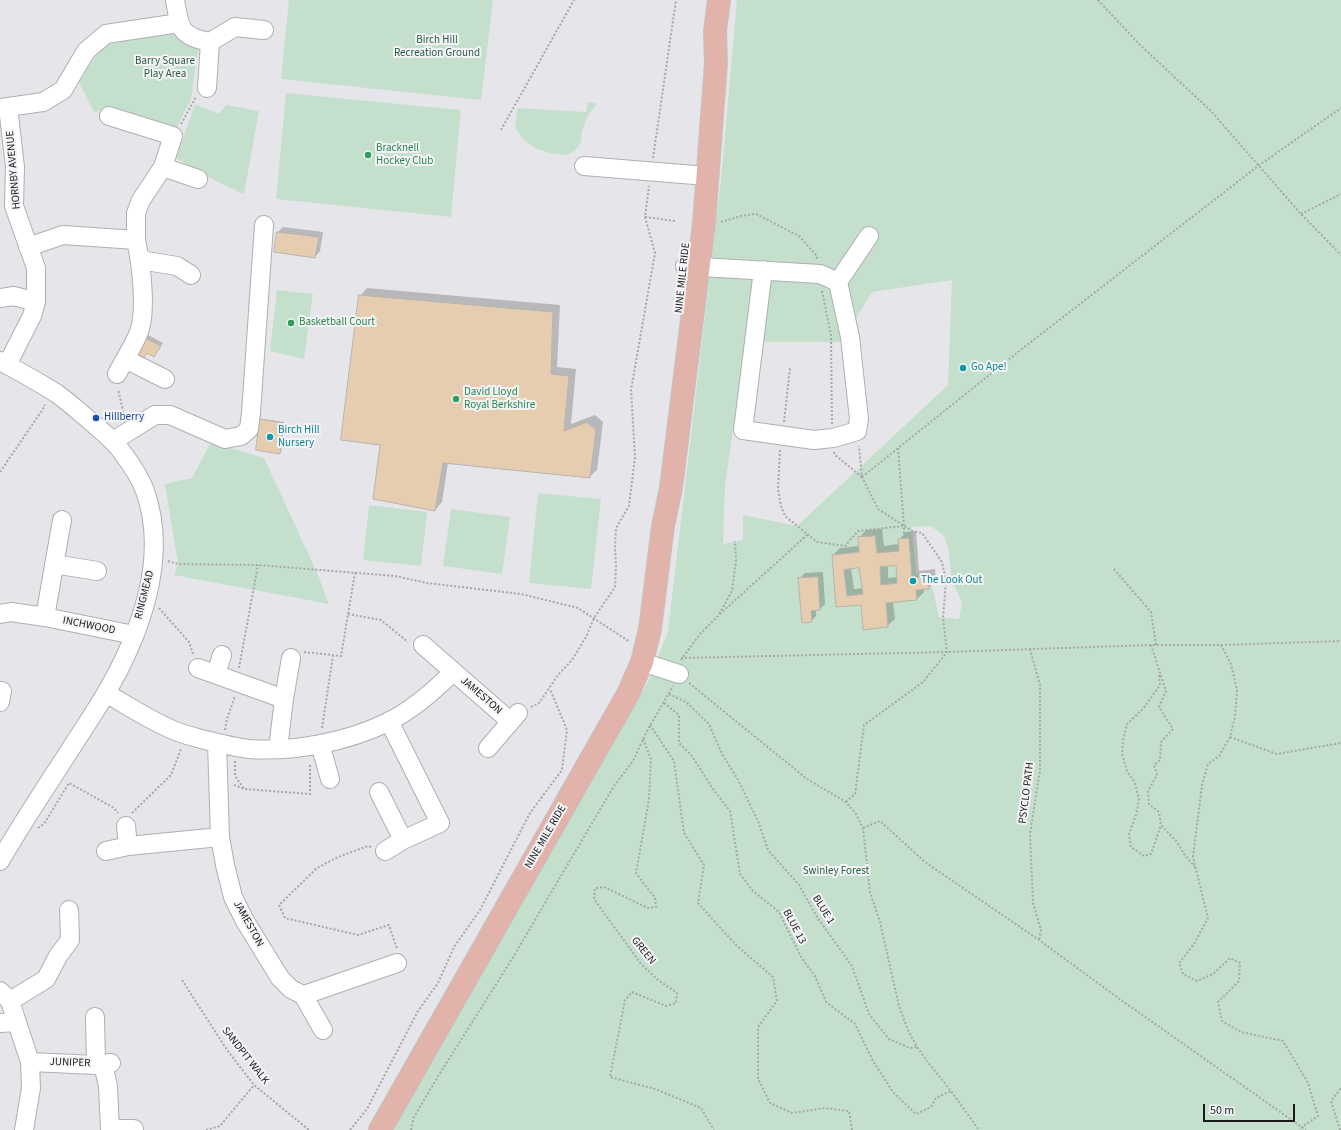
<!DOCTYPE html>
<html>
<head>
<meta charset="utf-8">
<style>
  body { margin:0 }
  #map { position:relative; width:1341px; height:1130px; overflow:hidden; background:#e6e6ea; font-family:"Source Sans 3",sans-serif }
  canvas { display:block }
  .scale { position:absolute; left:1203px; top:1104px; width:92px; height:18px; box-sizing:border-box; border:2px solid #1b1b1c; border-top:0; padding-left:5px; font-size:12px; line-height:14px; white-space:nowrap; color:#1b1b1c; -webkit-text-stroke:3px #f4f4f7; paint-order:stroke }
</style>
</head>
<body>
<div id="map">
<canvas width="1341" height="1130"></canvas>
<div class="scale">50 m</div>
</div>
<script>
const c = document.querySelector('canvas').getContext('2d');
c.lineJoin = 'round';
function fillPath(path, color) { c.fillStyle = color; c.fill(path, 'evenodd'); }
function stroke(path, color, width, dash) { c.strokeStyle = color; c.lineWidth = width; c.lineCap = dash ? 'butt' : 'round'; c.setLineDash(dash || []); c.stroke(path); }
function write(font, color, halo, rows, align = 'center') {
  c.font = font + ' "Source Sans 3",sans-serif'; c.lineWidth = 4; c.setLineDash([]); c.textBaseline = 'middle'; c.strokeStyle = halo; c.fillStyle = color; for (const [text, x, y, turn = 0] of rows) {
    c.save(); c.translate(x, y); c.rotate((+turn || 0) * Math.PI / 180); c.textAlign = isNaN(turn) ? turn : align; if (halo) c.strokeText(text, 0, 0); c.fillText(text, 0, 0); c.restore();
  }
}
fillPath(new Path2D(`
  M289 0H493L481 100 281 79Z
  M737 0H1341V1130H389L649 680 668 631 721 180ZM952 280 948 385 797 526 743 515V540L723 544 725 485 746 342H842L872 292ZM931 526 944 536 948 548 952 581 962 603 959 619 939 617 929 573 916 574 912 527Z
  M172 32 198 49 191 99 176 129 109 108 94 112 79 82 103 45Z
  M286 93 461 110 451 217 276 199Z
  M588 102 595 103 596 106 588 115 582 131 581 142 576 150 567 155 550 153 537 149 524 140 515 128 517 108 586 112Z
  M195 104 219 114 226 105 259 111 244 194 214 180 176 158Z
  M277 290 313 294 304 359 270 351Z
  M211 442 264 458 316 570 329 604 174 575 178 564 165 484 192 478Z
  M538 493 601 499 591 589 529 583Z
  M369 505 427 512 421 566 363 560Z
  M451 509 510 517 502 574 443 566Z`), '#c4e0cd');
fillPath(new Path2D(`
  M283 227 323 232 320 251 315 257 275 251 278 232Z
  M367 288 560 305 557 367 576 369 571 424 595 415 603 422 597 470 589 477 448 463 442 502 435 510 381 444 360 296Z
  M148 335 163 343 154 356 148 352 144 357V338Z
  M263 419 284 422 281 452 280 453 261 420Z
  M882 529 884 546 899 544V540L906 532 916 531 919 571 935 569 936 580 928 588H924V592L917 599 893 601 895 619 887 626 862 604 837 606 833 555 840 548 859 546V538L866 530ZM897 564 898 577 888 578V565ZM860 567 863 588 854 589 851 568Z
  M823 572 825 604 820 609H816V616L811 621 799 579 805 573Z`), '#0003');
const building = new Path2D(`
  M277 232 319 237 315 258 274 252Z
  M359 295 553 312 551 374 569 376 564 431 587 422 596 430 590 478 443 463 435 511 373 499 380 445 341 440Z
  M143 337 161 346 154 357 147 353 144 358 134 353Z
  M260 419 283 423 280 454 256 450Z
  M875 536 877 553 899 551 898 539 909 538 912 578 928 576 929 589 916 590 917 600 886 603 888 627 863 630 861 605 836 607 832 555 859 552 858 537ZM896 566 897 583 881 585 880 567ZM859 568 863 594 847 596 844 570Z
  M818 577 820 610 811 611 812 622 802 623 798 578Z`);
fillPath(building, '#e6cdaf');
stroke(building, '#b6b4b1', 1);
const minor = new Path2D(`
  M175 0C180 28 179 36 210 42L235 27 264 30
  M207 88 210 42
  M0 108 43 102 63 90 86 51 106 34 179 23
  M109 116 173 136 163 167 141 200 136 213V240
  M584 166 707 176
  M163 167 198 179
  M28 247 63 235 136 240C141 263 147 310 139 332 133 347 124 360 117 374
  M140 260 177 266 191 275
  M685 266 820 274 838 282 850 337 859 419 857 431 833 438 814 440 743 430 763 270
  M838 282 869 236
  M0 298 14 296 36 302
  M125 359 165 379
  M0 361C19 371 38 382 56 393 70 403 83 415 96 426 105 434 115 442 122 452 131 464 140 477 145 491 169 558 140 635 106 693 95 712 82 731 70 750 46 787 22 823 0 861
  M7 365 32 316 36 302V268L14 206 15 167 8 107
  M113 441 155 415H170L225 439 241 436 249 429 251 413 264 225
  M54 564 97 571
  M0 614 11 612 45 617 134 635
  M45 617 62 520
  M423 645 510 721
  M642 662 679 674
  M198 668 284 699
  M216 674 222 655
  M0 691H2L0 702
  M106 693C130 707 152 722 178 732 186 735 194 737 201 739 217 743 233 747 249 749 295 752 347 742 388 722 412 710 434 691 453 672
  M217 743 220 837 225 865 233 897 245 921 280 978 291 989 303 995 313 992 397 963
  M320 744 330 779
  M488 748 518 713
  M278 749 284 699 291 658
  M379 792 403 840
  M126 826 128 846
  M106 851 128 846 220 837
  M385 851 403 840 440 823 389 721
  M0 991 10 1001 30 1062 31 1088 24 1130
  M303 995 323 1030
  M10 1001 46 979 58 956 70 940 69 910
  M95 1017 96 1065
  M0 1023 17 1022
  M30 1062 96 1065 111 1063
  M103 1064 108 1086 110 1130
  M110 1129H134`);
const major = new Path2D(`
  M380 1130 628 694 642 662 650 629 663 526 671 488 704 223 716 63 715 31 719 0`);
stroke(minor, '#afafb2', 20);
stroke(major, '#c4c4c4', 24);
stroke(new Path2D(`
  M1098 0 1139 44 1210 110 1301 214 1341 255
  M181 124 195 99V96
  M501 130 574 0
  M653 158 676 0
  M1301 214 1341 194
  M645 217 675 221
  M721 222 741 216 756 214 799 236 817 256V259
  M822 291 831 335 832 424
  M114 421 123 411 118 389
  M784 422 790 368
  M898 448 904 526V539
  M780 450 778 489 781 506 785 516 817 542 845 546 858 531 903 526
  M834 452 835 455 862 477
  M0 472 45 406 44 405
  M862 477 1018 352 1258 166 1341 108
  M168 561 178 564 258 565 395 576 427 583 521 594 578 608 630 642
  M1114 569 1151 612 1156 645
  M159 608 189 642 193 654
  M348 614 381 620 408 642
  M720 614 807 535
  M1151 645 1166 691 1159 707 1173 729 1161 742 1160 760 1154 765 1157 775 1148 791 1149 804 1159 812 1161 825 1177 842 1184 854 1195 867
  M1221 645 1231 664 1237 690 1235 717 1230 737 1219 756 1208 764 1202 785 1193 857 1208 918 1194 944 1179 963 1183 974 1197 981 1213 974 1230 958 1240 963 1239 981 1218 1002 1222 1021 1241 1032 1283 1041 1308 1083 1318 1116 1302 1127 1300 1130
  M1030 649 1040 685V770L1030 834 1033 903 1041 930 1039 940
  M304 652 341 656 355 573
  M681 658 947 652 1151 645H1221L1341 641
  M681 660 700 634 718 616 732 591 736 560 735 541
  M239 668 258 565
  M1159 675 1160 685 1143 709 1127 724 1123 741 1122 754 1127 771 1135 783 1139 800 1136 815 1129 834 1131 847 1144 856 1151 854 1161 825
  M689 683 807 779 846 802 856 814 863 828 870 892 880 922 899 1006 908 1030 917 1047 927 1061 951 1091 979 1130
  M669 694 686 702 709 724 722 754 737 778 758 821 768 850 799 885 817 917 852 966 869 1014 889 1039 910 1048 917 1047
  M664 703 679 715V743L692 756 713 789 730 811 740 874 753 891 779 912 801 957 815 976 826 1002 855 1024 873 1061 893 1092 916 1114 931 1107 936 1098 951 1091
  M531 707 539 703 558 675 572 660 586 637 594 618 615 587 616 567 615 547 616 528 629 506 635 457 631 390 655 253 645 217 649 186
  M650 725 674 761 684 833 704 865 698 903 736 945 773 977 777 1001 758 1027V1079L770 1103 792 1113 825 1108 849 1111 852 1130
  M322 728 333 656
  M225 730 227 719 235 696
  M1230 737 1277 754 1341 743
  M643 739 651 759 649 799 636 873 655 898 656 907 648 908 604 887 595 888 594 899 641 964 658 980 677 993 676 1003 666 1006 632 992 625 1000 610 1077 655 1089 701 1108 714 1130
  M235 761V776L244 789 310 794V765
  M234 785 244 789
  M846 802 855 794 864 725 923 682 947 652 943 618 946 581 942 562 922 533 912 531 878 509 862 477 859 446
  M132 813 171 775 181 749
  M38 828 44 824 69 783 114 808 118 813
  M863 828 880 821 925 862 1039 940 1121 1000 1306 1130
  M371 847 368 846 338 857 317 868 279 905 285 918 358 935 389 925 397 949
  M182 980 227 1050 254 1085 309 1130
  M206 1130 220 1126 254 1085
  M350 1130 367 1109 418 1011 438 983 454 947 480 910 530 813 562 770 567 730 550 689
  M411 1130 414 1117 437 1078 512 959 614 786 633 761 647 731 673 686
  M1340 1130 1331 1101 1341 1088`), '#a7a7aa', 2, [2, 2]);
stroke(minor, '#fff', 18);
stroke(major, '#e1b3ab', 22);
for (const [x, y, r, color] of [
  [368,155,4,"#2e9e5b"],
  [291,323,4,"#2e9e5b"],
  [963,368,4,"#0f9aa8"],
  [456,399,4,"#2e9e5b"],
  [96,418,4,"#1a4fb4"],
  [270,437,4,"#0f9aa8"],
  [913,581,4,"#0f9aa8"]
]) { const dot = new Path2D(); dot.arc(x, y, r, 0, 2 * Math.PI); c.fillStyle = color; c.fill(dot); stroke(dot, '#f4f4f7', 1.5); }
write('11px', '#255c3d', '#f4f4f7', [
  ["Birch Hill",437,41],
  ["Recreation Ground",437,54],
  ["Barry Square",165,62],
  ["Play Area",165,75],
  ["Swinley Forest",836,872]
]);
write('11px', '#27864d', '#f4f4f7', [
  ["Bracknell",376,149],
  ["Hockey Club",376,162],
  ["Basketball Court",299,323],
  ["David Lloyd",464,393],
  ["Royal Berkshire",464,406]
], 'left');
write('11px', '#1b1b1c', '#f4f4f7', [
  ["HORNBY AVENUE",14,170,-95],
  ["NINE MILE RIDE",683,278,-84],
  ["RINGMEAD",145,595,-76],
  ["INCHWOOD",89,626,11],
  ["JAMESTON",481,696,41],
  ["PSYCLO PATH",1027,793,-83],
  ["NINE MILE RIDE",546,837,-60],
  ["BLUE 1",823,910,58],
  ["JAMESTON",248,924,61],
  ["BLUE 13",794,927,62],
  ["GREEN",643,951,51],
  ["SANDPIT WALK",245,1056,52],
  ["JUNIPER",70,1063,2]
]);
write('11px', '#0d838f', '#f4f4f7', [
  ["Go Ape!",971,368],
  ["Birch Hill",278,431],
  ["Nursery",278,444],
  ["The Look Out",921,581]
], 'left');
write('11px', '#164399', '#f4f4f7', [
  ["Hillberry",104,418]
], 'left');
</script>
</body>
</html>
